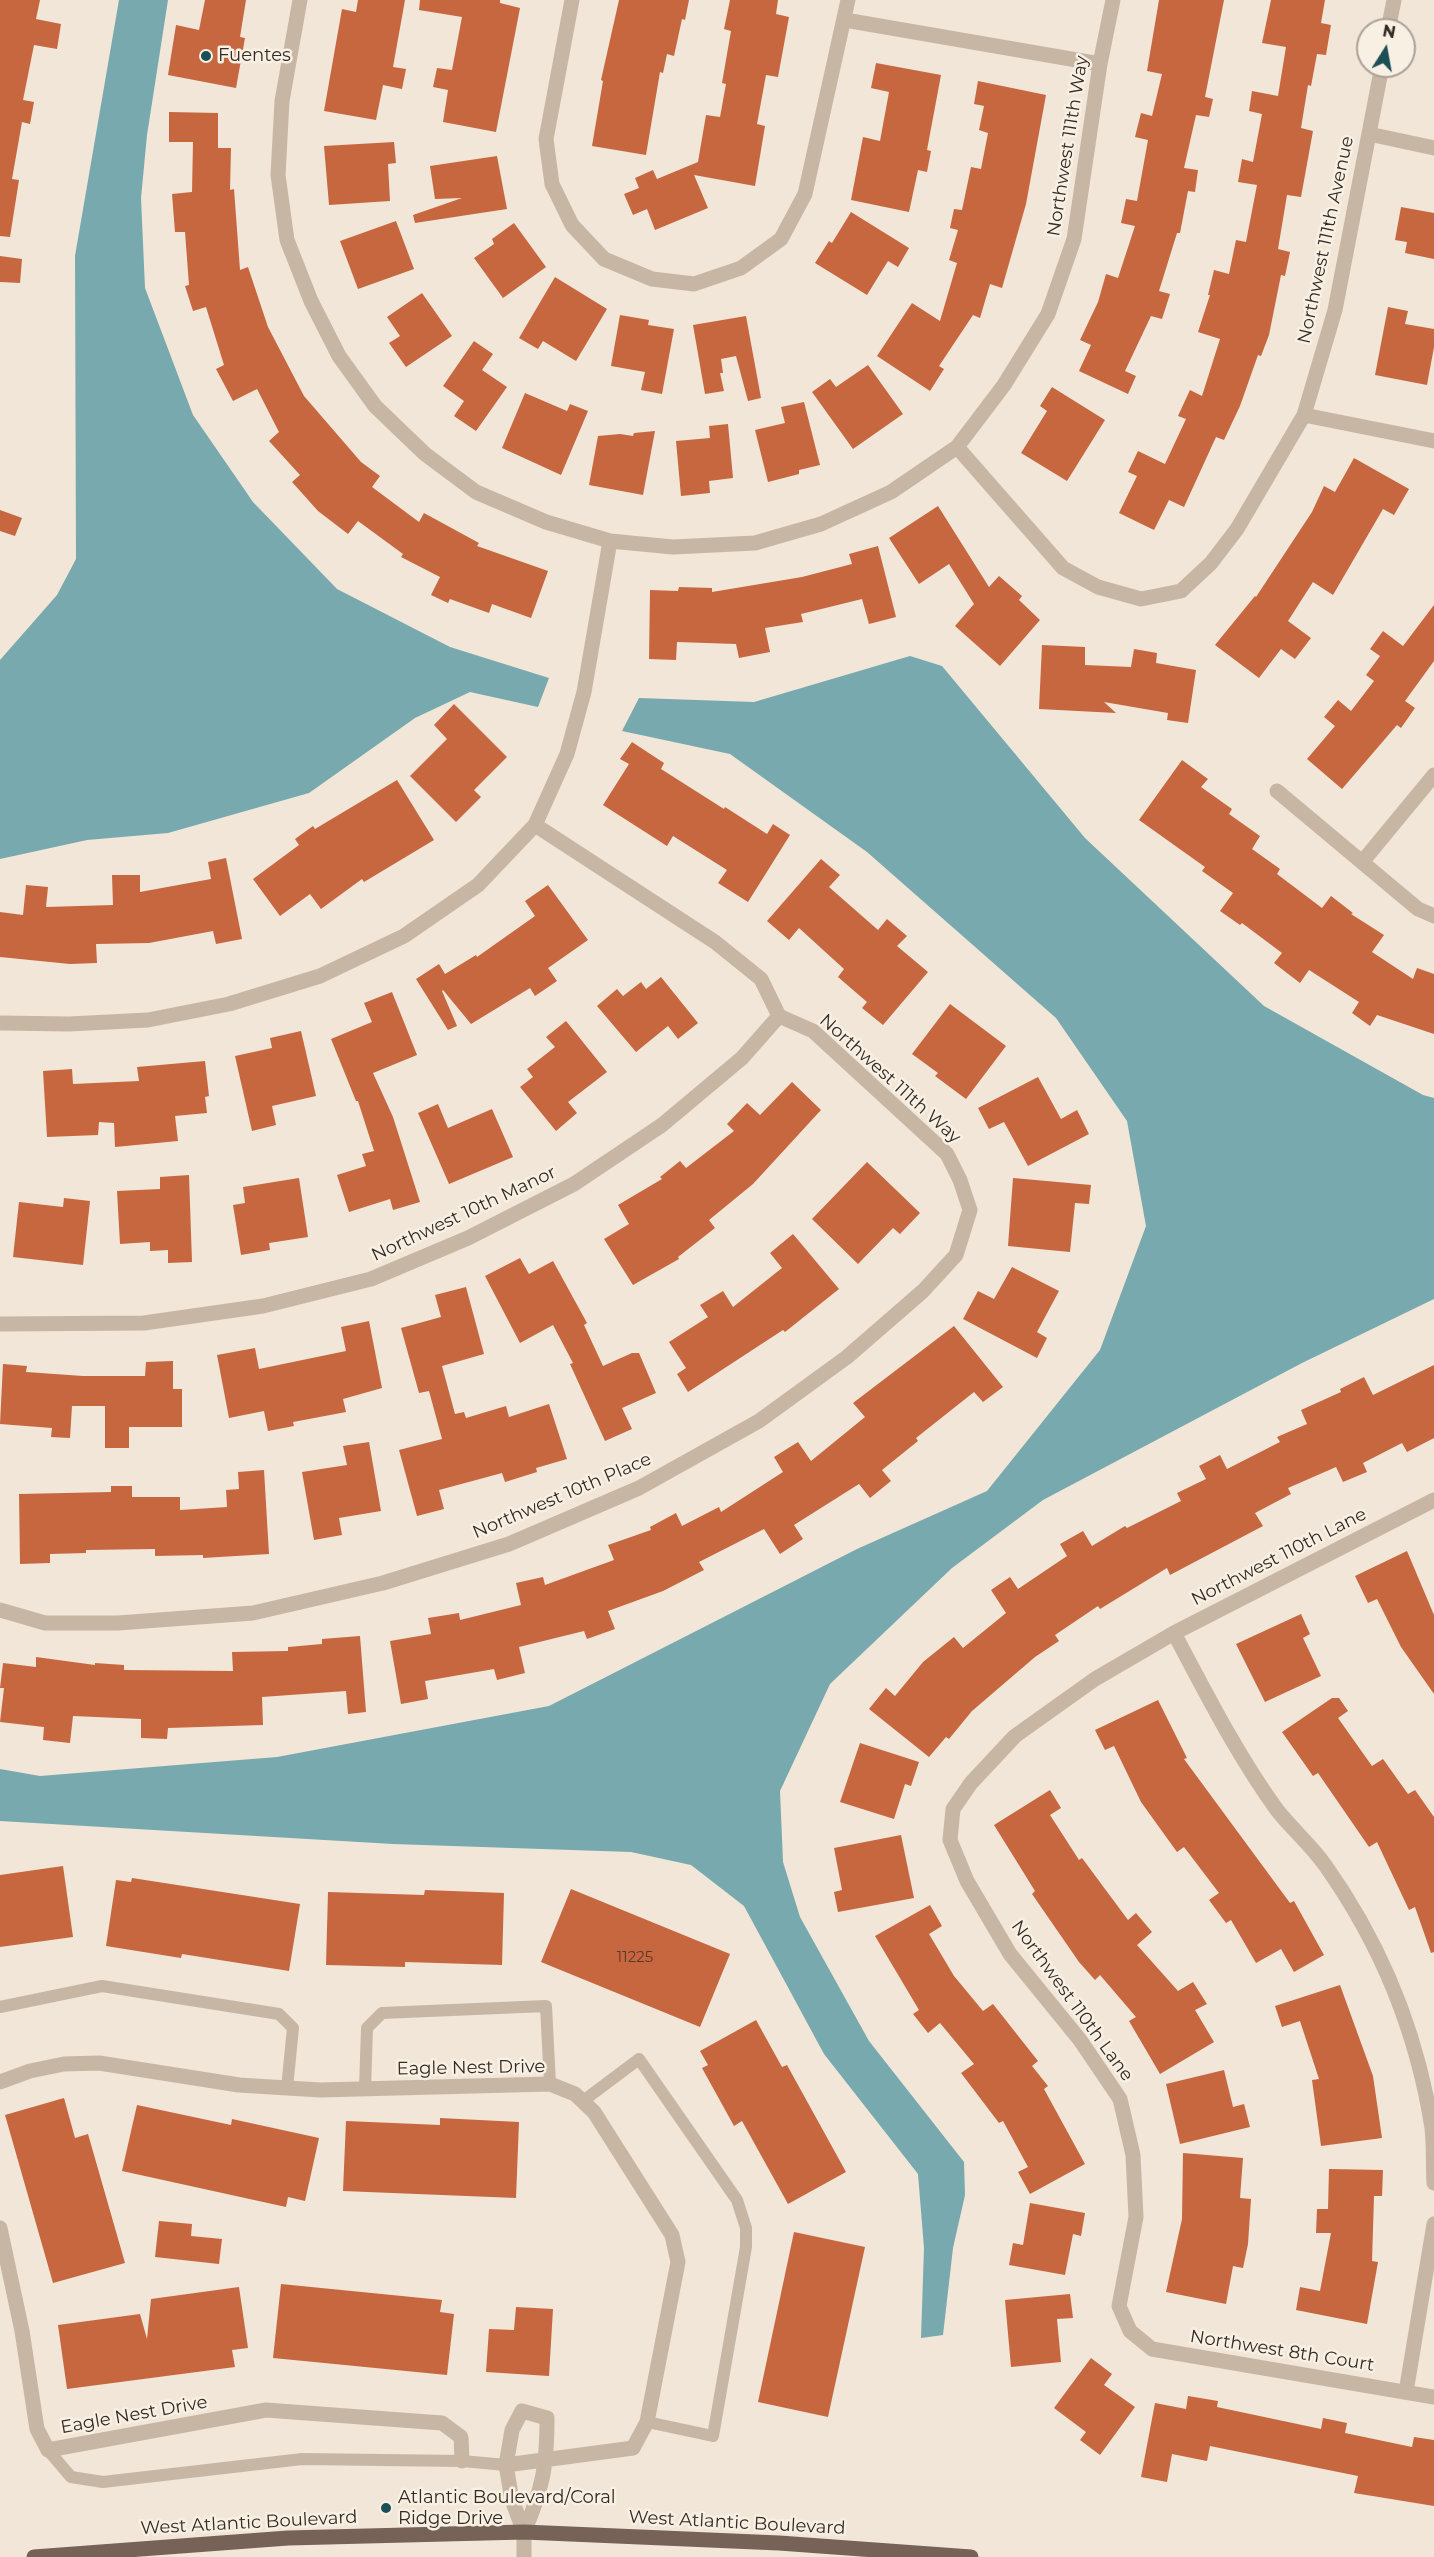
<!DOCTYPE html>
<html>
<head>
<meta charset="utf-8">
<style>
  body { margin:0 }
  #map { position:relative; width:1434px; height:2557px; overflow:hidden; background:#f1e6d7; font-family:Montserrat,sans-serif }
  canvas { display:block }
  .north { position:absolute; left:1356px; top:18px; width:60px; height:60px; box-sizing:border-box; background:#f9f0e4; border:2px solid #aaa198; border-radius:50%; rotate:11deg; font-size:16px; font-weight:700; line-height:24px; text-align:center; color:#342b26 }
  .north::after { content:''; display:block; margin:auto; width:21px; height:27px; background:#1b4e55; clip-path:polygon(50% 0,100% 100%,50% 72%,0 100%) }
</style>
</head>
<body>
<div id="map">
<canvas width="1434" height="2557"></canvas>
<div class="north">N</div>
</div>
<script>
const c = document.querySelector('canvas').getContext('2d');
c.lineJoin = 'round';
function fillPath(path, color) { c.fillStyle = color; c.fill(path, 'evenodd'); }
function stroke(path, color, width, dash) { c.strokeStyle = color; c.lineWidth = width; c.lineCap = dash ? 'butt' : 'round'; c.setLineDash(dash || []); c.stroke(path); }
function write(font, color, halo, rows, align = 'center') {
  c.font = font + ' Montserrat,sans-serif'; c.lineWidth = 5; c.setLineDash([]); c.textBaseline = 'middle'; c.strokeStyle = halo; c.fillStyle = color; for (const [text, x, y, turn = 0] of rows) {
    c.save(); c.translate(x, y); c.rotate((+turn || 0) * Math.PI / 180); c.textAlign = isNaN(turn) ? turn : align; if (halo) c.strokeText(text, 0, 0); c.fillText(text, 0, 0); c.restore();
  }
}
fillPath(new Path2D(`
  M119 0H168L147 135 141 198 145 288 193 415 253 502 337 589 450 647 549 678 538 707 470 692 415 718 309 793 168 833 87 840 0 859V660L57 595 76 559 75 256Z
  M910 656 942 666 1085 838 1264 1006 1423 1095 1434 1098V1299L1302 1363 1043 1500 952 1568 830 1684 780 1791 783 1862 800 1917 869 2041 964 2162 965 2195 953 2248 943 2335 921 2338 924 2248 918 2174 824 2054 744 1906 691 1865 631 1852 393 1844 0 1821V1769L40 1776 277 1757 549 1706 857 1549 987 1491 1100 1350 1146 1226 1127 1121 1056 1018 867 852 730 754 622 731 639 698 754 702Z`), '#77a9ae');
fillPath(new Path2D(`
  M0 0H40L36 19 61 24 57 49 34 45 23 100 34 102 30 124 22 122 12 179 19 180 10 237 0 236Z
  M205 0H246L240 37 245 38 236 88 168 75 176 25 199 30Z
  M358 0H405L393 67 406 69 402 89 383 85 376 120 324 111 342 9 356 12Z
  M420 0H500V3L520 8 496 132 443 122 448 90 433 87 437 68 452 70 462 17 419 10Z
  M619 0H689L685 20 682 19 674 56 667 54 663 73 660 72 646 155 592 146 603 81 601 80Z
  M730 0H778L776 14 789 17 778 77 766 75 757 124 765 126 755 186 694 175 708 208 655 230 647 209 633 215 624 194 639 188 635 178 653 170 657 179 698 162 706 115 720 117 726 84 722 83 731 31 724 29Z
  M1159 0H1224L1205 97 1213 99 1209 117 1196 115 1184 168 1198 170 1195 192 1188 191 1180 233H1177L1159 291 1170 294 1162 319 1151 316 1125 371 1136 376 1128 394 1079 371 1091 345 1080 340 1098 302 1106 274 1118 278 1135 226 1121 223 1126 199 1137 201 1148 140 1135 137 1141 113 1152 116 1162 74 1147 71Z
  M1271 0H1325L1321 23 1331 25 1326 55 1317 54 1311 86 1308 85 1301 128 1313 131 1301 197 1287 195 1278 249 1290 252 1285 276 1281 275 1269 335 1261 356 1258 355 1240 406 1224 440 1216 437 1184 507 1169 500 1154 530 1119 513 1137 476 1128 472 1138 451 1165 464 1186 419 1178 416 1190 390 1202 396 1220 339 1198 332 1210 295H1208L1214 270 1229 274 1236 240 1246 242 1257 185 1238 182 1242 159 1253 162 1262 114 1249 111 1252 91 1278 96 1286 47 1262 43Z
  M876 63 941 75 927 150 931 151 927 172 918 170 909 212 851 200 863 137 880 141 889 92 871 88Z
  M978 81 1046 95 1026 204 1002 288 990 284 980 318 973 315 939 366 944 369 930 391 877 356 912 303 940 321 957 263 949 260 958 230 950 228 954 209 962 210 971 167 981 169 988 133 979 130 984 106 974 104Z
  M169 112 218 113V148H231L230 190 234 189 240 270 248 267 268 327 304 396 361 462 380 476 372 487 419 522 424 513 479 543 477 546 548 571 531 618 492 604 489 613 450 599 448 603 431 595 440 577 401 557 403 554 358 521 348 534 318 511 292 482 300 475 269 441 279 432 257 389 233 401 216 369 224 365 206 307 193 311 185 286 189 285 185 232H175L172 194 192 192 193 142H169Z
  M394 142 396 163 388 164 390 201 329 205 324 146Z
  M497 156 507 209 415 223 413 215 462 198 435 199 430 166Z
  M1401 207 1434 213V259L1405 253 1407 242 1395 240Z
  M851 212 909 248 898 267 888 261 867 295 815 263 829 241 832 243Z
  M396 221 414 269 358 289 340 241Z
  M514 223 546 267 503 298 474 258 494 244 492 239Z
  M0 256 22 259 20 283 0 282Z
  M555 277 607 309 576 361 543 341 538 349 519 338Z
  M422 293 452 336 406 367 389 343 400 336 387 317Z
  M1388 307 1408 311 1405 324 1434 329V347L1427 385 1375 375Z
  M620 315 649 320 648 325 674 329 662 394 641 390 645 372 611 366Z
  M746 316 761 398 748 401 736 356 721 359 723 373H720L724 391 705 394 693 325Z
  M474 341 493 354 482 370 507 387 476 431 454 416 464 401 443 386Z
  M868 365 903 414 853 449 812 392 830 379 836 387Z
  M1052 387 1105 420 1067 481 1021 453 1047 411 1040 406Z
  M525 393 567 411 570 404 588 411 561 475 502 448Z
  M804 402 820 465 799 470V474L768 482 755 430 785 423 781 407Z
  M728 424 733 478 709 481 710 493 681 496 676 441 710 438 709 426Z
  M655 431 643 495 589 485 598 436 620 434 633 436 634 433Z
  M1354 458 1409 489 1394 515 1383 509 1333 595 1313 582 1288 621 1311 638 1295 659 1281 649 1259 678 1215 645 1255 596 1256 597 1312 512 1324 486 1335 492Z
  M938 506 989 587 999 576 1022 596 1019 600 1040 620 1000 666 955 626 974 604 949 564 919 584 889 538Z
  M0 510 22 518 15 536 0 531Z
  M878 546 896 617 869 624 862 599 801 614 803 622 765 628 770 652 739 658 736 644 677 642 676 660 649 659 650 590 678 591 679 587 712 588V592L802 577 852 564 849 554Z
  M1434 605V661L1405 701 1415 708 1401 728 1397 725 1342 789 1307 759 1335 726 1324 717 1338 700 1351 711 1374 681 1366 675 1380 656 1370 649 1383 631 1403 646Z
  M1042 645 1085 647V665L1131 667 1134 649 1157 653 1156 663 1196 670 1188 723 1167 720 1168 713 1104 702 1116 713 1039 709Z
  M454 704 507 757 474 790 481 797 456 822 410 776 447 739 434 725Z
  M632 742 664 763 661 769 724 809 725 807 767 834 773 824 790 835 748 902 718 883 727 870 673 836 667 846 603 805 629 764 620 759Z
  M1182 760 1208 779 1201 787 1232 809 1229 814 1260 836 1252 849 1280 869 1277 874 1322 908 1331 896 1353 913 1351 914 1384 935 1372 952 1413 979 1417 968 1434 974V1034L1377 1015 1370 1026 1352 1013 1359 1002 1309 970 1300 983 1274 963 1282 953 1242 923 1240 925 1220 911 1233 893 1202 871 1205 867 1139 820Z
  M397 780 434 840 364 882 362 879 321 909 310 894 280 916 253 879 299 845 295 839 313 826 315 829Z
  M226 858 242 939 216 944 213 931 149 943 96 944 97 963 70 964 0 957V912L23 915 26 885 48 887 46 907 113 905 112 875H140V892L211 879 208 862Z
  M821 859 840 875 829 887 878 930 887 919 907 936 897 946 928 972 883 1025 862 1008 867 1002 838 977 844 969 799 928 789 940 767 921Z
  M548 885 588 940 548 968 557 981 535 996 530 988 471 1024 443 990 442 991 457 1026 448 1030 416 979 439 964 445 974 476 955 477 957 535 916 525 901Z
  M661 977 698 1023 678 1039 668 1026 636 1052 597 1006 617 989 623 996 641 982 646 989Z
  M392 992 417 1055 373 1073 393 1117 420 1202 393 1210 390 1199 349 1212 337 1175 366 1166 362 1154 374 1151 358 1101H356L331 1039 372 1022 364 1003Z
  M950 1004 1006 1046 966 1099 935 1076 938 1073 912 1054Z
  M566 1021 607 1072 568 1102 577 1113 556 1131 520 1087 533 1077 527 1069 555 1047 546 1037Z
  M301 1031 316 1096 272 1106 276 1125 252 1131 235 1056 272 1048 270 1038Z
  M205 1061 209 1096 205 1097 207 1113 175 1116 178 1141 115 1147 114 1123 99 1122 98 1135 47 1137 43 1071 72 1069 73 1084 139 1081 137 1067Z
  M1038 1077 1061 1119 1077 1110 1089 1134 1028 1166 1004 1122 989 1129 978 1108Z
  M792 1082 821 1110 753 1184 709 1220 715 1228 678 1257 679 1259 633 1285 604 1239 629 1224 618 1205 662 1179 660 1177 680 1161 686 1168 734 1131 727 1124 747 1103 760 1115Z
  M438 1104 448 1128 492 1109 513 1157 449 1184 418 1113Z
  M867 1162 920 1213 900 1234 893 1228 858 1264 812 1219Z
  M189 1175 192 1262 168 1263V1250L150 1251V1242L120 1244 117 1191 160 1189V1177Z
  M299 1178 308 1237 269 1243 270 1250 241 1255 233 1205 245 1203 243 1187Z
  M1013 1178 1091 1185 1089 1204 1075 1203 1070 1252 1008 1246Z
  M64 1198 90 1201 83 1265 13 1257 19 1202 63 1207Z
  M793 1234 839 1289 785 1332 783 1330 688 1392 677 1374 686 1368 669 1342 708 1317 700 1305 723 1291 733 1307 782 1268 770 1253Z
  M520 1258 529 1274 553 1261 587 1323 584 1325 603 1366 632 1353H639L656 1393 622 1408 632 1429 605 1441 570 1364 573 1363 553 1325 520 1343 485 1276Z
  M1012 1267 1059 1291 1037 1332 1047 1338 1037 1358 963 1319 978 1291 994 1299Z
  M466 1287 484 1354 442 1366 455 1414 464 1412 466 1418 506 1406 509 1417 549 1404 567 1459 536 1468 537 1472 505 1482 502 1473 439 1490 444 1509 417 1516 399 1450 442 1439 429 1391 419 1393 401 1328 441 1317 435 1295Z
  M369 1321 382 1388 343 1399 346 1412 293 1422 294 1426 268 1431 264 1411 229 1418 217 1355 255 1348 259 1369 346 1351 341 1327Z
  M954 1326 1003 1387 983 1402 974 1392 916 1438 918 1441 882 1470 891 1481 870 1498 859 1484 794 1525 803 1539 780 1554 764 1529 699 1562 704 1570 663 1591 608 1611 615 1629 587 1639 584 1631 519 1647 525 1673 497 1680 494 1669 425 1681 428 1699 401 1704 390 1641 431 1634 428 1618 459 1613 460 1620 521 1605 516 1583 543 1577 545 1585 614 1560 608 1545 651 1530 650 1527 676 1513 682 1526 719 1507 721 1512 783 1472 774 1457 798 1442 811 1461 865 1417 853 1403Z
  M173 1361V1389H182V1427H129V1448H105V1406H72L70 1438 51 1437 52 1428 0 1424 3 1364 27 1366 26 1372 83 1376H145L146 1362Z
  M1434 1365V1438L1407 1452 1402 1443 1363 1463 1367 1472 1343 1482 1336 1467 1288 1488 1291 1494 1255 1513 1263 1526 1170 1575 1167 1568 1100 1609 1098 1606 1055 1635 1059 1641 1035 1657 972 1711 949 1739 946 1737 929 1757 869 1709 886 1688 895 1696 923 1662 954 1637 963 1648 1006 1613 991 1590 1010 1577 1018 1589 1067 1556 1060 1544 1083 1531 1092 1546 1125 1526 1127 1528 1181 1501 1177 1493 1206 1479 1199 1466 1220 1455 1227 1469 1280 1442 1277 1437 1307 1424 1301 1410 1341 1392 1340 1389 1364 1377 1373 1395Z
  M369 1442 381 1511 339 1518 342 1535 314 1540 302 1472 347 1465 343 1446Z
  M264 1470 269 1554 203 1558V1555L155 1556V1549L86 1550V1553L50 1554V1563L20 1564 19 1494 111 1492V1486H132V1497H180V1510L227 1507 226 1490 239 1489 238 1472Z
  M1407 1551 1434 1615V1694L1401 1647 1377 1599 1368 1603 1355 1576Z
  M1301 1614 1310 1634 1303 1638 1321 1676 1265 1702 1236 1644Z
  M360 1636 366 1712 348 1714 346 1691 262 1697 263 1725 168 1728 167 1739 141 1738V1719L73 1716 70 1743 43 1740 44 1727 0 1722 4 1688H0L3 1663 36 1667V1657L95 1665V1663L124 1665V1670L233 1671 232 1652 288 1651V1647L322 1644V1639Z
  M1332 1698H1339L1348 1711 1338 1718 1372 1766 1383 1759 1408 1794 1415 1790 1434 1817V1952L1431 1953 1415 1907 1409 1910 1377 1842 1369 1847 1318 1773 1313 1776 1282 1732Z
  M1158 1700 1187 1758 1184 1759 1290 1903 1294 1901 1324 1955 1294 1972 1281 1949 1256 1963 1231 1920 1226 1923 1209 1900 1219 1893 1184 1847 1177 1852 1141 1802 1114 1746 1105 1750 1095 1730Z
  M860 1743 919 1762 911 1786 905 1784 894 1819 840 1802Z
  M1050 1790 1061 1808 1050 1815 1079 1860 1082 1858 1128 1920 1136 1913 1152 1932 1137 1945 1178 1991 1193 1982 1207 2004 1195 2010 1214 2042 1160 2074 1129 2021 1136 2017 1100 1975 1095 1980 1079 1962 1032 1894 1035 1891 994 1825Z
  M901 1835 914 1898 838 1912 834 1892 842 1890 834 1848Z
  M63 1866 73 1937 0 1947V1875Z
  M132 1878 300 1904 289 1971 182 1954 181 1958 106 1946 116 1880 131 1882Z
  M571 1889 730 1954 700 2027 541 1962Z
  M425 1890 504 1893 502 1965 405 1962V1967L326 1965 328 1892 424 1895Z
  M930 1905 942 1926 929 1934 954 1976 983 2011 993 2004 1038 2061 1032 2066 1048 2086 1044 2089 1085 2164 1030 2194 1018 2172 1028 2167 1003 2121 999 2123 961 2073 974 2064 940 2023 928 2033 913 2014 919 2010 875 1936Z
  M1340 1985 1373 2076 1382 2138 1321 2146 1312 2080 1319 2079 1300 2021 1282 2027 1275 2006Z
  M756 2020 782 2067 787 2065 846 2172 788 2204 742 2121 734 2126 702 2068 708 2065 700 2051Z
  M1224 2070 1233 2107 1244 2104 1250 2127 1180 2144 1166 2084Z
  M64 2098 75 2138 88 2134 125 2263 53 2283 5 2115Z
  M137 2105 231 2125 232 2119 319 2138 305 2201 288 2197 286 2207 122 2171Z
  M440 2118 519 2122 516 2198 343 2191 346 2121 440 2125Z
  M1183 2153 1243 2158 1240 2198 1251 2199 1248 2244 1243 2268 1233 2266 1226 2304 1166 2292 1182 2219Z
  M1329 2169 1383 2170 1382 2196H1374L1372 2261 1378 2262 1367 2324 1296 2310 1300 2287 1320 2291 1331 2233H1316L1317 2209H1328Z
  M1030 2203 1085 2213 1081 2236 1073 2234 1065 2275 1009 2265 1013 2243 1023 2245Z
  M159 2221 192 2224 191 2236 222 2239 219 2264 155 2257Z
  M794 2232 865 2247 828 2417 758 2402Z
  M281 2284 442 2300 440 2312 454 2314 447 2375 273 2358Z
  M239 2287 248 2348 232 2350 235 2367 67 2389 58 2325 140 2314 147 2339 151 2299Z
  M1070 2294 1073 2318 1057 2319 1061 2362 1011 2367 1005 2300Z
  M516 2307 553 2309 549 2376 486 2372 489 2329 514 2330Z
  M1091 2358 1112 2374 1104 2385 1135 2407 1100 2455 1080 2440 1086 2432 1054 2408Z
  M1188 2396 1218 2401 1217 2407 1321 2429 1323 2418 1347 2423 1345 2433 1412 2447 1414 2437 1434 2440V2506L1354 2493 1358 2476 1210 2446 1207 2461 1172 2454 1167 2482 1141 2477 1155 2403 1186 2409Z`), '#c66740');
stroke(new Path2D(`
  M0 2007 102 1986 279 2014 293 2028 287 2088
  M365 2089 367 2028 382 2013 546 2006 550 2084
  M583 2101 639 2059 737 2200 746 2228V2247L713 2436 647 2422
  M48 2450 71 2477 103 2482 302 2459 462 2461 506 2465`), '#c8b6a4', 12);
stroke(new Path2D(`
  M300 0 282 101 278 175 287 240 311 301 339 356 375 406 425 454 476 492 546 522 610 541 673 547 755 543 821 524 891 492 957 447 1004 385 1048 314 1074 239 1100 64 1113 0
  M572 0 546 139 552 184 572 225 604 259 652 279 694 284 741 268 781 239 805 194 848 0
  M845 20 1100 64
  M1388 30 1394 0
  M1369 134 1434 148
  M1304 415 1434 441
  M957 447 1063 568 1098 587 1141 599 1181 591 1211 563 1237 529 1304 415 1335 310 1382 66
  M1277 791 1418 909 1434 916
  M1363 861 1434 775
  M0 1023 69 1024 148 1020 229 1004 320 976 404 936 478 885 535 825 567 754 584 692 610 541
  M0 1324 144 1323 263 1306 371 1279 468 1238 574 1184 662 1125 742 1058 779 1016
  M1434 1500 1174 1633 1095 1679 1015 1736 971 1783 953 1809 950 1840 967 1881 1010 1954 1080 2040 1120 2099 1133 2155 1136 2217 1119 2306 1130 2331 1152 2349 1434 2397
  M0 1610 45 1623H118L253 1613 383 1583 509 1544 639 1488 759 1421 847 1357 923 1291 956 1255 970 1210 960 1180 947 1154 813 1031 779 1016 761 979 715 942 535 825
  M1174 1633C1206 1693 1237 1755 1277 1810 1292 1829 1311 1845 1325 1865 1381 1944 1417 2032 1432 2128 1434 2146 1433 2165 1434 2183
  M0 2082 30 2071 64 2064 99 2063 239 2085 320 2090 550 2084 575 2094 594 2112 672 2235 678 2262 647 2422 633 2448 506 2465
  M0 2228 22 2331 37 2429 48 2450 266 2410 442 2423 461 2437 462 2461
  M1406 2392 1434 2224
  M524 2557V2532L512 2500 506 2465 512 2430 522 2411 547 2418C547 2465 543 2488 524 2532`), '#c8b6a4', 15);
stroke(new Path2D(`
  M34 2557 288 2538 524 2532 779 2543 971 2557`), '#766256', 15);
for (const [x, y, r, color] of [
  [206,56,6,"#1b4e55"],
  [386,2508,6,"#1b4e55"]
]) { const dot = new Path2D(); dot.arc(x, y, r, 0, 2 * Math.PI); c.fillStyle = color; c.fill(dot); stroke(dot, '#f9f0e4', 2); }
write('15px', '#583a2c', null, [
  ["11225",635,1958]
]);
write('18px', '#342b26', '#f9f0e4', [
  ["Fuentes",218,56],
  ["Atlantic Boulevard/Coral",398,2498],
  ["Ridge Drive",398,2519]
], 'left');
write('18px', '#342b26', '#f9f0e4', [
  ["Northwest 111th Way",1068,146,-81],
  ["Northwest 111th Avenue",1326,240,-78],
  ["Northwest 111th Way",890,1079,42],
  ["Northwest 10th Manor",464,1214,-25],
  ["Northwest 10th Place",562,1496,-23],
  ["Northwest 110th Lane",1279,1557,-27],
  ["Northwest 110th Lane",1072,2001,54],
  ["Eagle Nest Drive",471,2068,-1],
  ["Northwest 8th Court",1282,2351,9],
  ["Eagle Nest Drive",134,2415,-10],
  ["West Atlantic Boulevard",249,2523,-3],
  ["West Atlantic Boulevard",737,2523,3]
]);
</script>
</body>
</html>
